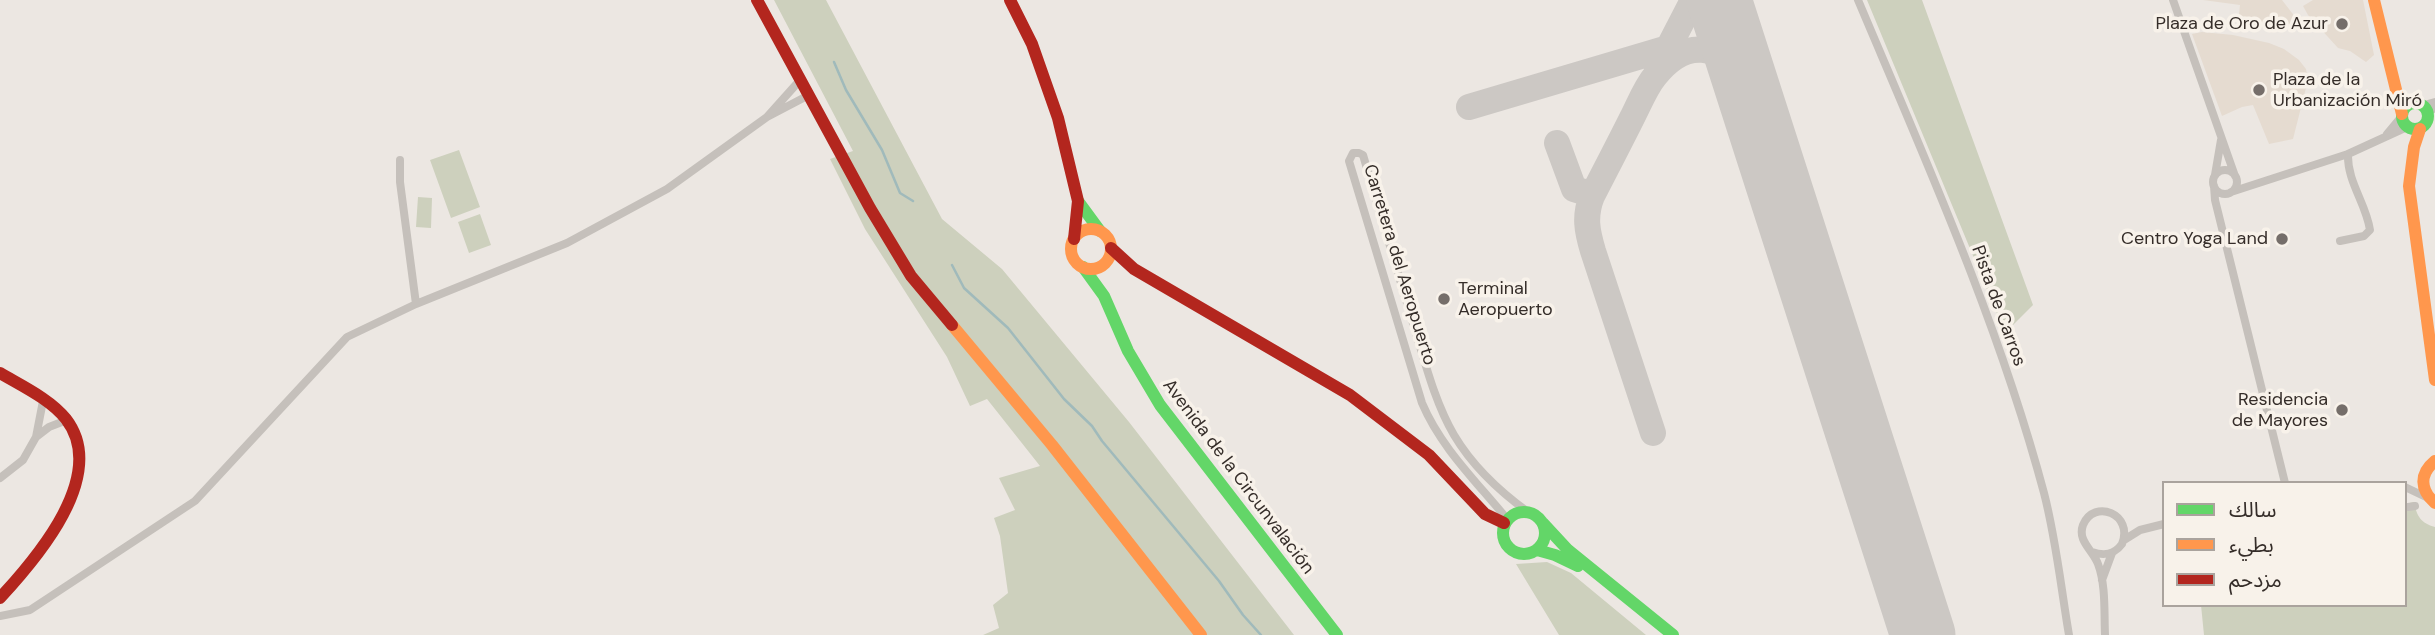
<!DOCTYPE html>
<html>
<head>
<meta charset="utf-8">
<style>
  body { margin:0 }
  #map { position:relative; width:2435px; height:635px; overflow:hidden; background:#ece7e2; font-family:"DM Sans","Noto Sans Arabic",sans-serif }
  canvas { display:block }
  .legend { position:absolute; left:2162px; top:481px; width:245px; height:126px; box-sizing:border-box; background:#f8f2ea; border:2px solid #aaa39d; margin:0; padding:9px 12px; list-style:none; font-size:21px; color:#352d29 }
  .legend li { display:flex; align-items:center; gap:14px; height:35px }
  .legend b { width:35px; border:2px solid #aaa39d }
</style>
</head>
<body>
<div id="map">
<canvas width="2435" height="635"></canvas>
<ul class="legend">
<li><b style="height:9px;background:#63d668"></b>سالك</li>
<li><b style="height:9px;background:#ff974d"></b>بطيء</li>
<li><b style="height:9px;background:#b3261e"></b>مزدحم</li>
</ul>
</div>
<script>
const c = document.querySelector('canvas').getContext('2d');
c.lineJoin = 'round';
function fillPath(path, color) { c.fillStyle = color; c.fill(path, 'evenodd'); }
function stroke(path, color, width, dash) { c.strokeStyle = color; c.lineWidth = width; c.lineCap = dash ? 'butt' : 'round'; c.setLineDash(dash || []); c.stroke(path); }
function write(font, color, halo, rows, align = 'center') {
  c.font = font + ' "DM Sans",sans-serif'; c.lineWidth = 7; c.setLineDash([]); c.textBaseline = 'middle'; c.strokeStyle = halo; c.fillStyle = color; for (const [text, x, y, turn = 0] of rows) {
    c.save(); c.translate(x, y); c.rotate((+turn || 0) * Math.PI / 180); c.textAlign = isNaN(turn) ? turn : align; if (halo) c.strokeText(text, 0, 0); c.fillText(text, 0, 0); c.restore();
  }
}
fillPath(new Path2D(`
  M774 0H826L942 219 1002 269 1129 422 1294 635H983L999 628 993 605 1008 593 1000 536 994 518 1015 510 999 478 1040 466 987 399 970 406 947 357 865 229 830 159 853 151Z
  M1867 0H1922L2033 305 2005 333Z
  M459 150 480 207 451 218 430 160Z
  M418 197 432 198 431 228 416 227Z
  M480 214 491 245 469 253 458 222Z
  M2414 502C2417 517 2421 523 2435 527V635H2204L2201 605H2405V504Z
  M1547 562 1571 573 1646 635H1559L1516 564Z`), '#cdd0bd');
fillPath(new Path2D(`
  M2203 0H2282L2299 22 2292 27 2289 24 2279 30 2238 24 2240 5Z
  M2313 0H2363L2374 55 2366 62 2350 51 2338 48 2308 15 2303 6Z
  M2202 32 2233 35 2269 43 2284 49 2299 60 2306 69 2308 80 2293 139 2269 144 2253 105 2242 107 2222 116 2192 34Z`), '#e5dbd0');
stroke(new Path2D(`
  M834 62 846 90 882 150 900 193 913 201
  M952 265 964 288 1008 328 1064 399 1092 426 1102 441 1219 581 1243 615 1261 635`), '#a0babb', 2.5);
stroke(new Path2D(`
  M1660 64 1693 0
  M1469 107 1668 48
  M1557 143 1574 189 1587 193 1596 188
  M1653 433 1593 251C1587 231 1584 216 1592 196 1606 169 1620 142 1634 114 1640 102 1646 87 1655 76 1685 38 1721 42 1745 82`), '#ccc8c4', 26);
stroke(new Path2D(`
  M1719 0 1923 635`), '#ccc8c4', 65);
stroke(new Path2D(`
  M1858 0C1926 161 1999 324 2044 493 2056 539 2061 588 2069 635
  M2173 0 2235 176
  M801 79 767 117 809 95
  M2424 105 2435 102
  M2428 112 2435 108
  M2387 134 2402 116
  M400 160V182L416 304
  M2213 182a12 12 0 1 1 24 0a12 12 0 1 1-24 0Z
  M2215 175 2221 140
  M2214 186 2215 200 2285 483
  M2231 192 2348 154 2407 127
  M2340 241 2364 236 2370 230C2366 203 2347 182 2348 154
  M43 401 36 437 49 427 67 420
  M0 478 23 460 36 437
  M2405 487 2428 498
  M2408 507 2415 506
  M1507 519C1477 482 1441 448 1422 403L1349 161 1353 153H1359L1363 155C1379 210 1396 265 1412 320 1424 358 1434 401 1454 435 1473 467 1499 491 1528 512
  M2124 540 2140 530 2164 524
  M2092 552C2104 556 2114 555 2122 544 2134 514 2094 498 2083 525 2077 541 2093 550 2098 564 2106 585 2104 612 2105 635
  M2102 580 2112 553
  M0 616 30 610 195 501 347 337 416 304 567 243 667 189 767 117`), '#c5c0bb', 8);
stroke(new Path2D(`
  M2402 116a13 13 0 1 1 26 0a13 13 0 1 1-26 0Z
  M1078 201 1100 231
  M1083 267 1104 296 1128 351 1160 405 1337 635
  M1503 533a21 21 0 1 1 42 0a21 21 0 1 1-42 0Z
  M1543 523 1568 550 1673 635
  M1537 550 1555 555 1578 566`), '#63d668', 12);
stroke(new Path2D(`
  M2374 0 2402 114
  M2420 129 2414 147 2409 186 2435 380
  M1071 249a20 20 0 1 1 40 0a20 20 0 1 1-40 0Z
  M952 325 1052 445 1201 635
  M2435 461C2419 474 2420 490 2435 503`), '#ff974d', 12);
stroke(new Path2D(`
  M757 0 870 208 911 276 952 325
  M1010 0 1032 44 1058 118 1078 201 1074 239
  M1111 248 1134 269 1350 395 1429 455 1485 514 1504 523
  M0 373C22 386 50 399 66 419 109 475 37 558 0 598`), '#b3261e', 12);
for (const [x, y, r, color] of [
  [2342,24,7,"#756e6a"],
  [2259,90,7,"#756e6a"],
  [2282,239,7,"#756e6a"],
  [1444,299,7,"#756e6a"],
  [2342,410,7,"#756e6a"]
]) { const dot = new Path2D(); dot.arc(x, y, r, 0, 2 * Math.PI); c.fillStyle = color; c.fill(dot); stroke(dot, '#f8f2ea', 2.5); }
write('18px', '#352d29', '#f8f2ea', [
  ["Plaza de Oro de Azur",2328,24],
  ["Plaza de la",2273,80,"left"],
  ["Urbanización Miró",2273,101,"left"],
  ["Centro Yoga Land",2268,239],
  ["Terminal",1458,289,"left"],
  ["Aeropuerto",1458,310,"left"],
  ["Residencia",2328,400],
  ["de Mayores",2328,421]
], 'right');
write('18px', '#352d29', '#f8f2ea', [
  ["Carretera del Aeropuerto",1399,265,73],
  ["Pista de Carros",1998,306,70],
  ["Avenida de la Circunvalación",1238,477,53]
]);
</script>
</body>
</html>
